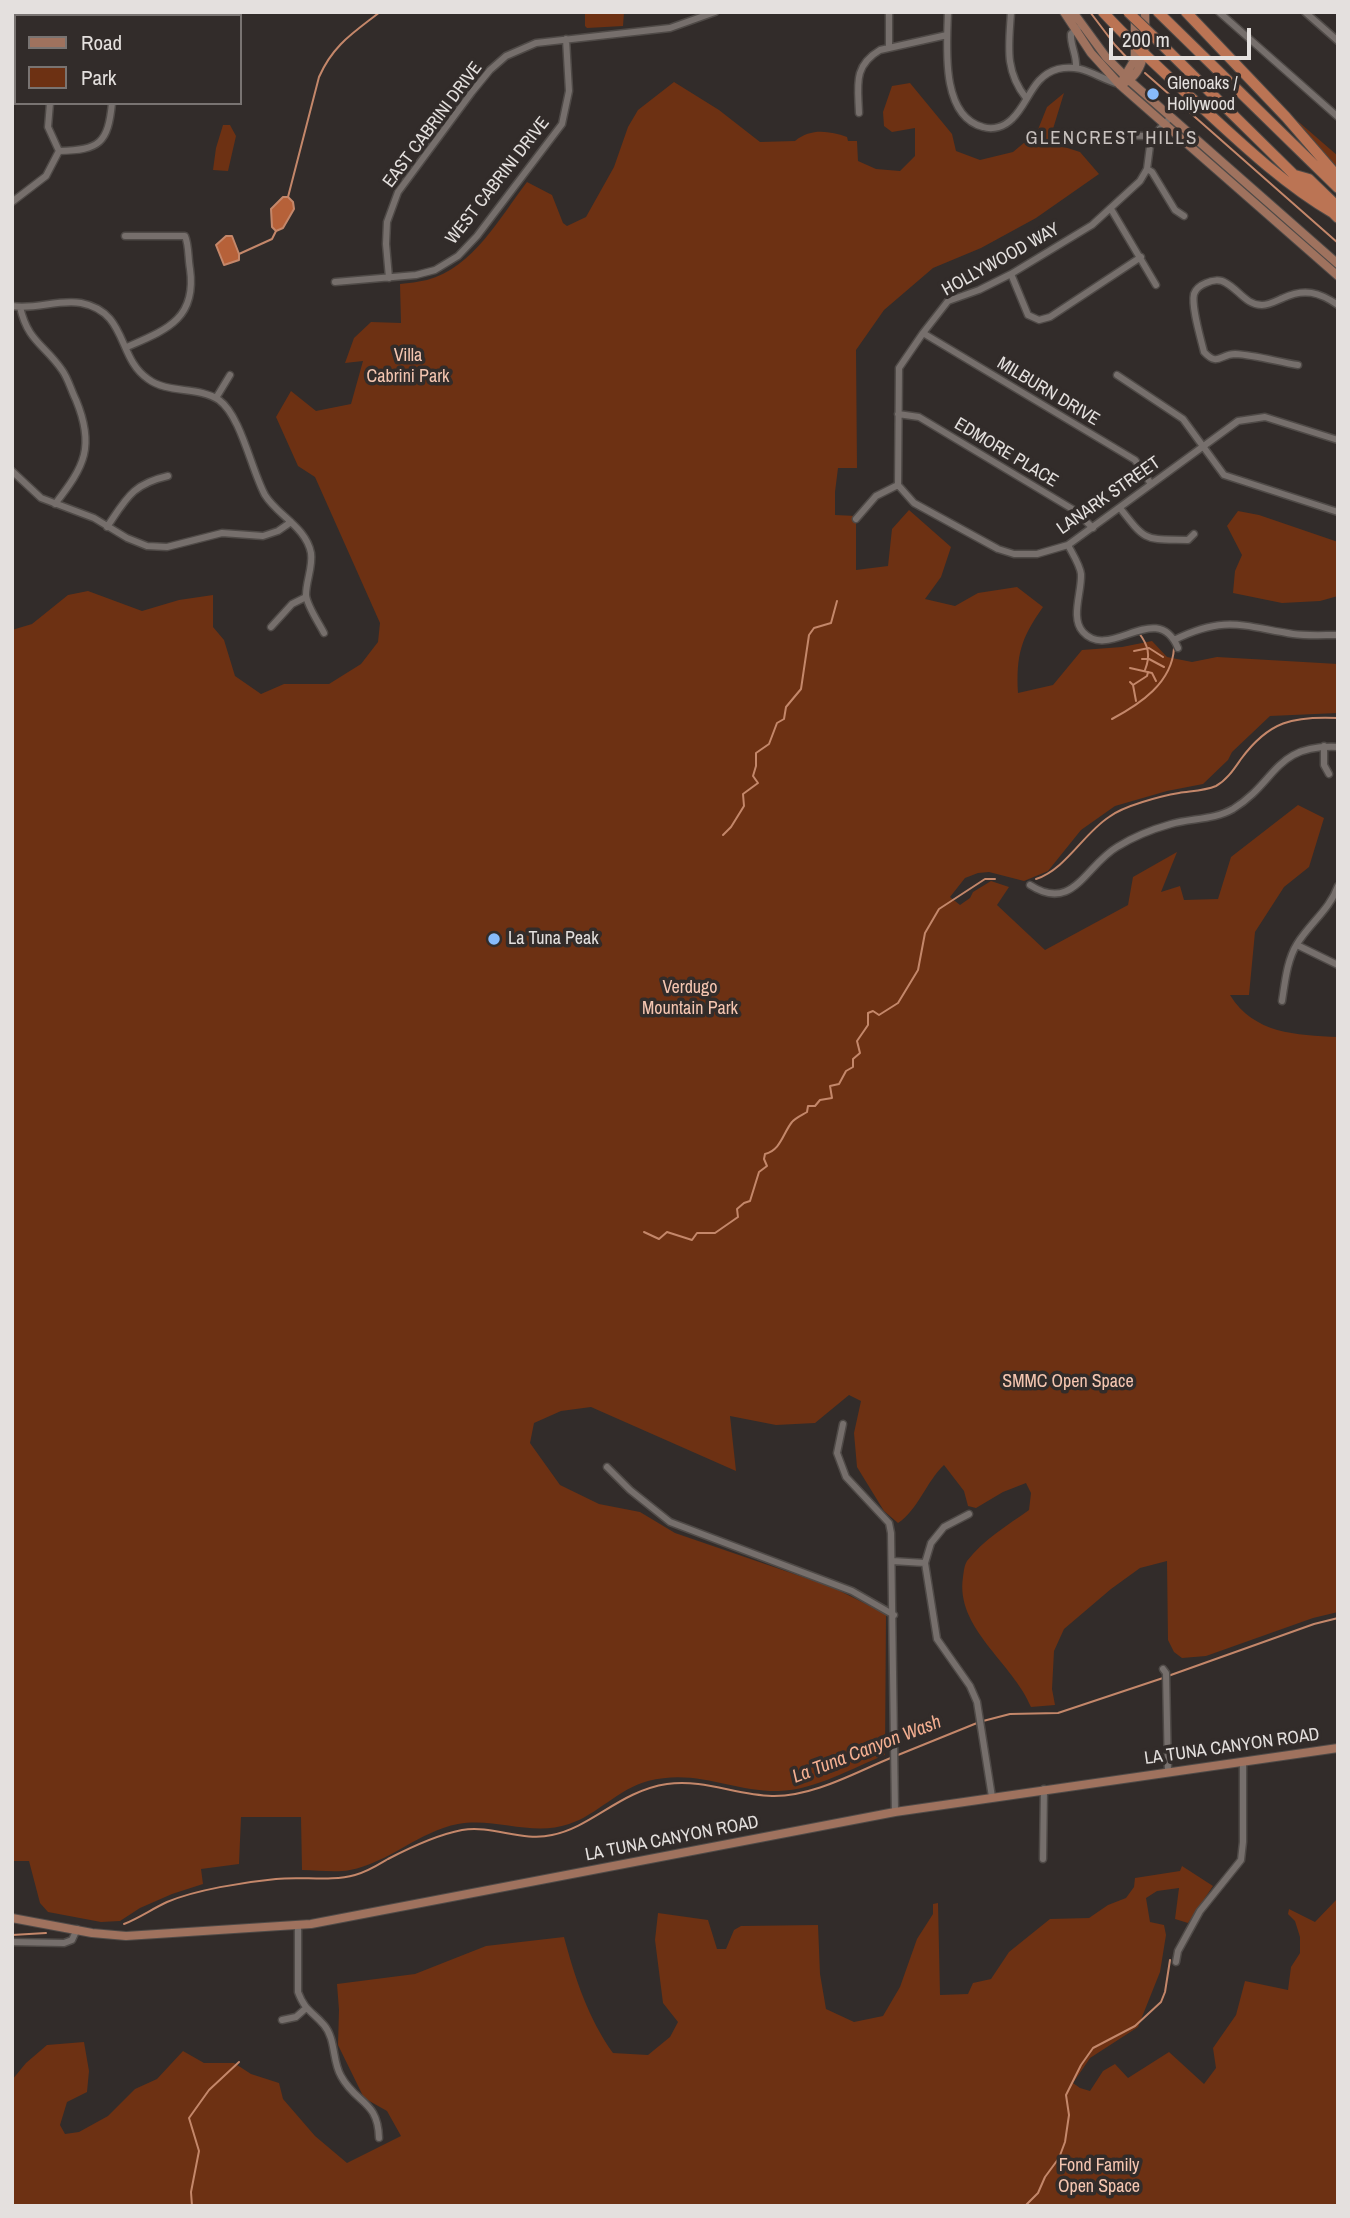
<!DOCTYPE html>
<html>
<head>
<meta charset="utf-8">
<style>
  body { margin:0 }
  #map { position:relative; width:1350px; height:2218px; overflow:hidden; background:#322c2a; font-family:"Archivo Narrow",sans-serif }
  canvas { display:block }
  .frame { position:absolute; inset:0; border:14px solid #e4e0de; pointer-events:none }
  .legend { position:absolute; left:14px; top:14px; width:228px; height:91px; box-sizing:border-box; background:#322c2a; border:2px solid #797472; margin:0; padding:9px 12px; list-style:none; font-size:21px; color:#e4e0de }
  .legend li { display:flex; align-items:center; gap:14px; height:35px }
  .legend b { width:35px; border:2px solid #797472 }
  .scale { position:absolute; left:1109px; top:28px; width:142px; height:32px; box-sizing:border-box; border:4px solid #e4e0de; border-top:0; padding-left:9px; font-size:21px; line-height:24px; white-space:nowrap; color:#e4e0de; -webkit-text-stroke:5px #322c2a; paint-order:stroke }
</style>
</head>
<body>
<div id="map">
<canvas width="1350" height="2218"></canvas>
<div class="frame"></div>
<ul class="legend">
<li><b style="height:9px;background:#9f725e"></b>Road</li>
<li><b style="height:19px;background:#6d3113"></b>Park</li>
</ul>
<div class="scale">200 m</div>
</div>
<script>
const c = document.querySelector('canvas').getContext('2d');
c.lineJoin = 'round';
function fillPath(path, color) { c.fillStyle = color; c.fill(path, 'evenodd'); }
function stroke(path, color, width, dash) { c.strokeStyle = color; c.lineWidth = width; c.lineCap = dash ? 'butt' : 'round'; c.setLineDash(dash || []); c.stroke(path); }
function write(font, color, halo, rows, align = 'center') {
  c.font = font + ' "Archivo Narrow",sans-serif'; c.lineWidth = 7; c.setLineDash([]); c.textBaseline = 'middle'; c.strokeStyle = halo; c.fillStyle = color; for (const [text, x, y, turn = 0] of rows) {
    c.save(); c.translate(x, y); c.rotate((+turn || 0) * Math.PI / 180); c.textAlign = isNaN(turn) ? turn : align; if (halo) c.strokeText(text, 0, 0); c.fillText(text, 0, 0); c.restore();
  }
}
fillPath(new Path2D(`
  M585 12H624L623 26 587 28 585 26Z
  M674 82 719 110 760 142 795 141C811 128 829 131 847 137L848 141H857L858 161 876 169 900 171 915 156V128L892 132 884 126 883 112 892 86 910 83 952 134 956 151 980 160 1013 152 1037 132 1047 107 1064 93 1049 142 1080 152 1099 174 1036 218 981 248 933 268 884 310 856 350 857 468H838L835 492V515L856 516V570L888 566 892 529 909 510 951 547 941 577 925 599 955 606 978 593 1017 587 1043 607C1021 638 1016 655 1018 693L1053 685 1082 650 1122 647 1152 641 1167 657 1192 662 1217 657 1338 664V713L1270 716 1232 752 1228 760 1203 784 1167 791 1115 806 1081 830 1048 871 1024 881 989 872 978 873 965 878 950 897 960 905 970 898 973 892 991 881 1009 887 997 905 1045 950 1128 905 1133 877 1177 852 1161 892 1180 886 1184 900 1218 899 1231 857 1298 805 1324 818 1309 867 1284 887 1255 932 1249 995H1230C1254 1034 1296 1035 1338 1037V1612L1313 1618 1206 1656 1182 1658 1174 1652 1168 1640 1167 1561 1140 1568 1111 1589 1064 1629 1054 1651 1052 1689 1055 1705 1031 1707C1013 1663 955 1628 963 1577 964 1571 964 1566 967 1561 983 1540 1008 1525 1029 1510L1031 1493 1026 1483 1003 1492 976 1508 968 1506 964 1491 944 1465C926 1482 918 1510 898 1523L884 1511 857 1467 854 1433 861 1401 849 1395 815 1423 776 1425 730 1416 736 1471 591 1407 561 1411 534 1423 530 1443 560 1485 599 1504 640 1512 675 1533 832 1587 886 1614 885 1755C852 1768 815 1790 779 1791 733 1792 697 1768 648 1781 618 1789 597 1815 569 1824 532 1837 496 1817 458 1824 420 1831 388 1863 350 1870 335 1873 318 1870 302 1870L301 1817H241L239 1864 201 1869 203 1884 172 1894 140 1908 120 1921 101 1922 48 1912 40 1903 29 1861H12V630L32 624 68 595 88 591 142 611 179 600 213 595V627L224 640 235 676 261 694 284 684H329L361 664 378 642 380 623 315 477 298 466 276 417 291 391 316 411 351 404 363 361 345 363 354 338 371 322 401 323 400 284C409 283 418 282 427 280 473 268 500 217 527 182L552 195 563 223 567 226 586 217 614 167 628 127 638 110Z
  M1293 117 1338 156V170L1331 163Z
  M223 125H230L236 136 228 171 213 170 216 148Z
  M1238 511 1259 515 1338 542V596L1320 601 1282 603 1233 593 1235 571 1242 555 1227 526Z
  M1182 1866 1213 1886 1188 1923 1175 1919 1179 1888 1157 1891 1146 1898 1150 1922 1164 1925 1166 1935 1160 1972 1138 2027 1090 2058 1073 2083 1080 2088 1090 2091 1103 2071 1115 2064 1128 2078 1169 2052 1204 2084 1216 2068 1213 2048 1236 2015 1245 1981 1288 1990 1291 1967 1300 1953V1937L1295 1921 1288 1914 1289 1909 1315 1922 1338 1898V2206H12V2080L26 2063 47 2045 84 2042 89 2071 87 2092 67 2102 60 2125 65 2134 79 2132 108 2116 135 2089 157 2079 183 2051 204 2063H234L251 2074 279 2083 283 2099 315 2136 347 2163 401 2136 387 2111 364 2098 338 2045 339 2010 337 1984 415 1974 486 1946 564 1937C575 1978 588 2018 613 2053L648 2055 670 2037 678 2022 663 2003 655 1940 658 1913 708 1920 717 1949H726L734 1930 741 1926 818 1925 820 1974 826 2009 854 2022 883 2016 900 1987 917 1939 933 1914V1904L938 1903 940 1995 968 1994 973 1983 991 1979 1009 1952 1050 1919 1089 1918 1108 1905 1126 1898 1134 1887 1135 1878 1180 1871Z`), '#6d3113');
const water = new Path2D(`
  M283 197H288L293 202 294 209 283 228 276 231 272 227 271 209Z
  M226 236H232L239 254V260L224 265 216 245Z`);
fillPath(water, '#b66139');
stroke(water, '#c4876a', 2);
stroke(new Path2D(`
  M1090 12 1115 45 1129 60
  M1145 73 1338 243
  M288 197 319 77C333 45 353 33 380 12
  M239 254 272 239 276 231
  M1139 633C1148 645 1151 655 1145 670
  M1134 651 1149 648 1163 657
  M1142 659H1149L1164 667
  M1130 668 1152 673 1156 681
  M1130 682 1133 685 1136 701
  M1133 685 1147 676 1148 672
  M1112 719C1140 704 1172 683 1174 648
  M723 835 731 827 744 806 743 794 758 783 753 776 756 766V753L769 744 777 723 784 719 786 707 801 689 809 635 814 628 831 623 837 601
  M1036 879C1066 869 1083 834 1109 817 1123 806 1161 796 1179 793 1191 791 1204 791 1216 786 1227 780 1234 769 1241 759 1269 721 1293 716 1338 718
  M644 1232 659 1239 667 1232 692 1240 697 1233H715L738 1217 737 1209 744 1203 750 1201 759 1172 767 1166 764 1159 765 1154C781 1150 783 1133 792 1122 795 1118 802 1115 807 1112L808 1106H815L820 1100 832 1098 830 1086 839 1084 846 1071 853 1067V1059L860 1053 857 1041 868 1025V1013L873 1011 879 1015 898 1003 918 970 925 933 939 909 985 879H995
  M1168 1676 1314 1624 1338 1618
  M983 1721 1010 1714 1058 1713 1163 1678
  M898 1755 977 1723
  M124 1924C139 1918 152 1909 167 1902 195 1890 244 1882 276 1879 302 1876 330 1882 355 1875 367 1872 378 1865 388 1859 411 1847 436 1835 462 1830 493 1825 522 1842 552 1835 592 1827 620 1791 667 1784 704 1779 736 1795 772 1796 813 1797 856 1772 893 1757
  M12 1935 46 1933
  M192 2206 191 2192 199 2151 189 2118 209 2090 239 2062
  M1025 2206 1038 2193 1045 2177 1059 2158 1065 2142 1069 2115 1066 2095 1081 2065 1093 2048 1135 2026 1161 2002 1165 1992 1170 1960`), '#c4876a', 2);
const minor = new Path2D(`
  M948 12C947 45 940 116 983 127 993 130 1004 127 1012 119 1029 103 1032 76 1058 69 1082 63 1097 78 1119 84
  M1011 12C1009 45 1004 70 1026 98
  M1219 12 1338 117
  M1305 12 1338 41
  M61 16 62 12
  M127 16 129 12
  M211 16 212 12
  M889 48V12
  M1076 67C1077 55 1070 45 1071 34L1078 28
  M859 113C858 85 853 66 880 50L947 35
  M1092 134 1145 136 1151 138
  M59 151C100 150 108 143 112 103
  M1147 169 1152 172 1175 210 1184 216
  M12 202 46 176 59 151 48 127 50 103
  M1111 209 1156 285
  M125 236H185C189 245 188 258 190 269 197 319 166 330 127 347
  M1011 274 1028 315 1039 320 1050 317 1141 257
  M389 278 386 244 387 222 398 192 472 92 490 70 506 56 536 43 670 28 715 12
  M335 282 416 275 435 270 458 256 477 236 562 124 569 91 566 39
  M12 306C35 310 58 299 81 303 128 312 117 358 148 379 168 394 198 386 219 400 241 416 251 469 265 495 277 515 306 527 311 553 313 567 306 581 306 595 307 606 319 623 324 633
  M20 307C28 342 44 344 62 370 68 378 71 390 76 400 95 446 85 466 55 504
  M923 333 1135 460 1151 484
  M1298 365C1278 362 1256 355 1235 354 1220 354 1218 367 1204 352 1201 339 1191 307 1194 294 1196 288 1201 285 1206 283 1212 280 1220 279 1226 283 1239 290 1246 305 1262 305 1269 305 1276 301 1283 298 1304 288 1319 292 1338 305
  M1117 375 1183 419 1224 475 1338 512
  M216 398 230 375
  M898 414 919 417 1074 510 1093 528
  M12 471 41 498 94 518 127 538 147 546 167 547 222 533 263 536 278 531 291 522
  M898 485 914 503 998 549 1014 554H1037L1068 545 1238 421 1265 417 1338 440
  M1120 508C1147 543 1145 539 1188 540L1194 534
  M856 519 876 496 898 485 899 368 923 333 948 301 979 290 1011 274 1092 225 1140 181 1147 169 1151 138 1171 117
  M107 527C126 499 132 484 168 476
  M1068 545C1072 553 1080 565 1081 574 1082 592 1070 618 1083 632 1110 662 1157 598 1178 648
  M271 627 292 604 306 597
  M1174 640C1225 615 1242 626 1293 634 1307 636 1323 635 1338 635
  M1324 746V765L1329 774
  M1030 885C1073 913 1085 866 1117 847 1133 837 1153 829 1171 824 1191 818 1214 820 1233 809 1277 782 1274 744 1338 747
  M1297 945 1338 965
  M1282 1001C1285 982 1287 960 1297 944 1310 923 1330 909 1338 886
  M843 1424 837 1453 846 1477 889 1523 891 1533 895 1812
  M607 1467 630 1490 670 1522 852 1591 894 1615
  M969 1514 944 1527 931 1543 925 1563 937 1639 970 1686 977 1702 992 1797
  M892 1561 925 1563
  M1163 1669 1166 1673 1168 1772
  M1043 1859 1044 1789
  M298 1926V1992C305 2011 312 2011 324 2025 336 2039 332 2061 341 2076 356 2104 378 2100 379 2138
  M12 1942 64 1943 72 1940 77 1929
  M1176 1962 1178 1951 1200 1911 1241 1860 1243 1842V1762
  M282 2020 296 2017 305 2009`);
const major = new Path2D(`
  M1064 12 1091 53 1120 85 1338 276
  M1073 12 1106 57 1130 81 1338 264
  M1123 79 1135 59V12
  M1126 82C1149 69 1145 35 1145 12
  M12 1918 92 1933 126 1936 311 1924 895 1812 1338 1748`);
const highway = new Path2D(`
  M1103 12C1136 48 1172 80 1208 113 1247 149 1287 186 1333 213
  M1158 12 1338 188
  M1186 12 1286 117 1338 177
  M1153 36 1338 218
  M1295 175 1309 179 1338 207`);
stroke(minor, '#4f4a47', 9);
stroke(major, '#4f4a47', 10);
stroke(highway, '#4f4a47', 12);
stroke(minor, '#766f6c', 6);
stroke(major, '#9f725e', 8);
stroke(highway, '#bb7454', 10);
const highwayBridge = new Path2D(`
  M1128 12 1153 36`);
stroke(highwayBridge, '#4f4a47', 12, []);
stroke(highwayBridge, '#bb7454', 10);
for (const [x, y, r, color] of [
  [1153,94,7,"#87bbfb"],
  [494,939,7,"#87bbfb"]
]) { const dot = new Path2D(); dot.arc(x, y, r, 0, 2 * Math.PI); c.fillStyle = color; c.fill(dot); stroke(dot, '#322c2a', 2.5); }
write('18px', '#e4e0de', '#322c2a', [
  ["Glenoaks /",1167,84],
  ["Hollywood",1167,105],
  ["La Tuna Peak",508,939]
], 'left');
write('18px', '#e4e0de', '#322c2a', [
  ["EAST CABRINI DRIVE",433,125,-53],
  ["WEST CABRINI DRIVE",498,181,-52],
  ["HOLLYWOOD WAY",1001,260,-29],
  ["MILBURN DRIVE",1048,392,31],
  ["EDMORE PLACE",1006,453,31],
  ["LANARK STREET",1109,496,-35],
  ["LA TUNA CANYON ROAD",1232,1747,-8],
  ["LA TUNA CANYON ROAD",672,1839,-11]
]);
write('18px', '#f5c6b1', '#322c2a', [
  ["Villa",408,356],
  ["Cabrini Park",408,377],
  ["Verdugo",690,988],
  ["Mountain Park",690,1009],
  ["SMMC Open Space",1068,1382],
  ["Fond Family",1099,2166],
  ["Open Space",1099,2187]
]);
c.letterSpacing = '2px';
write('19px', '#c9c2bf', '#322c2a', [
  ["GLENCREST HILLS",1112,139]
]);
c.letterSpacing = '0px';
write('italic 19px', '#f4af91', '#322c2a', [
  ["La Tuna Canyon Wash",867,1750,-21]
]);
</script>
</body>
</html>
